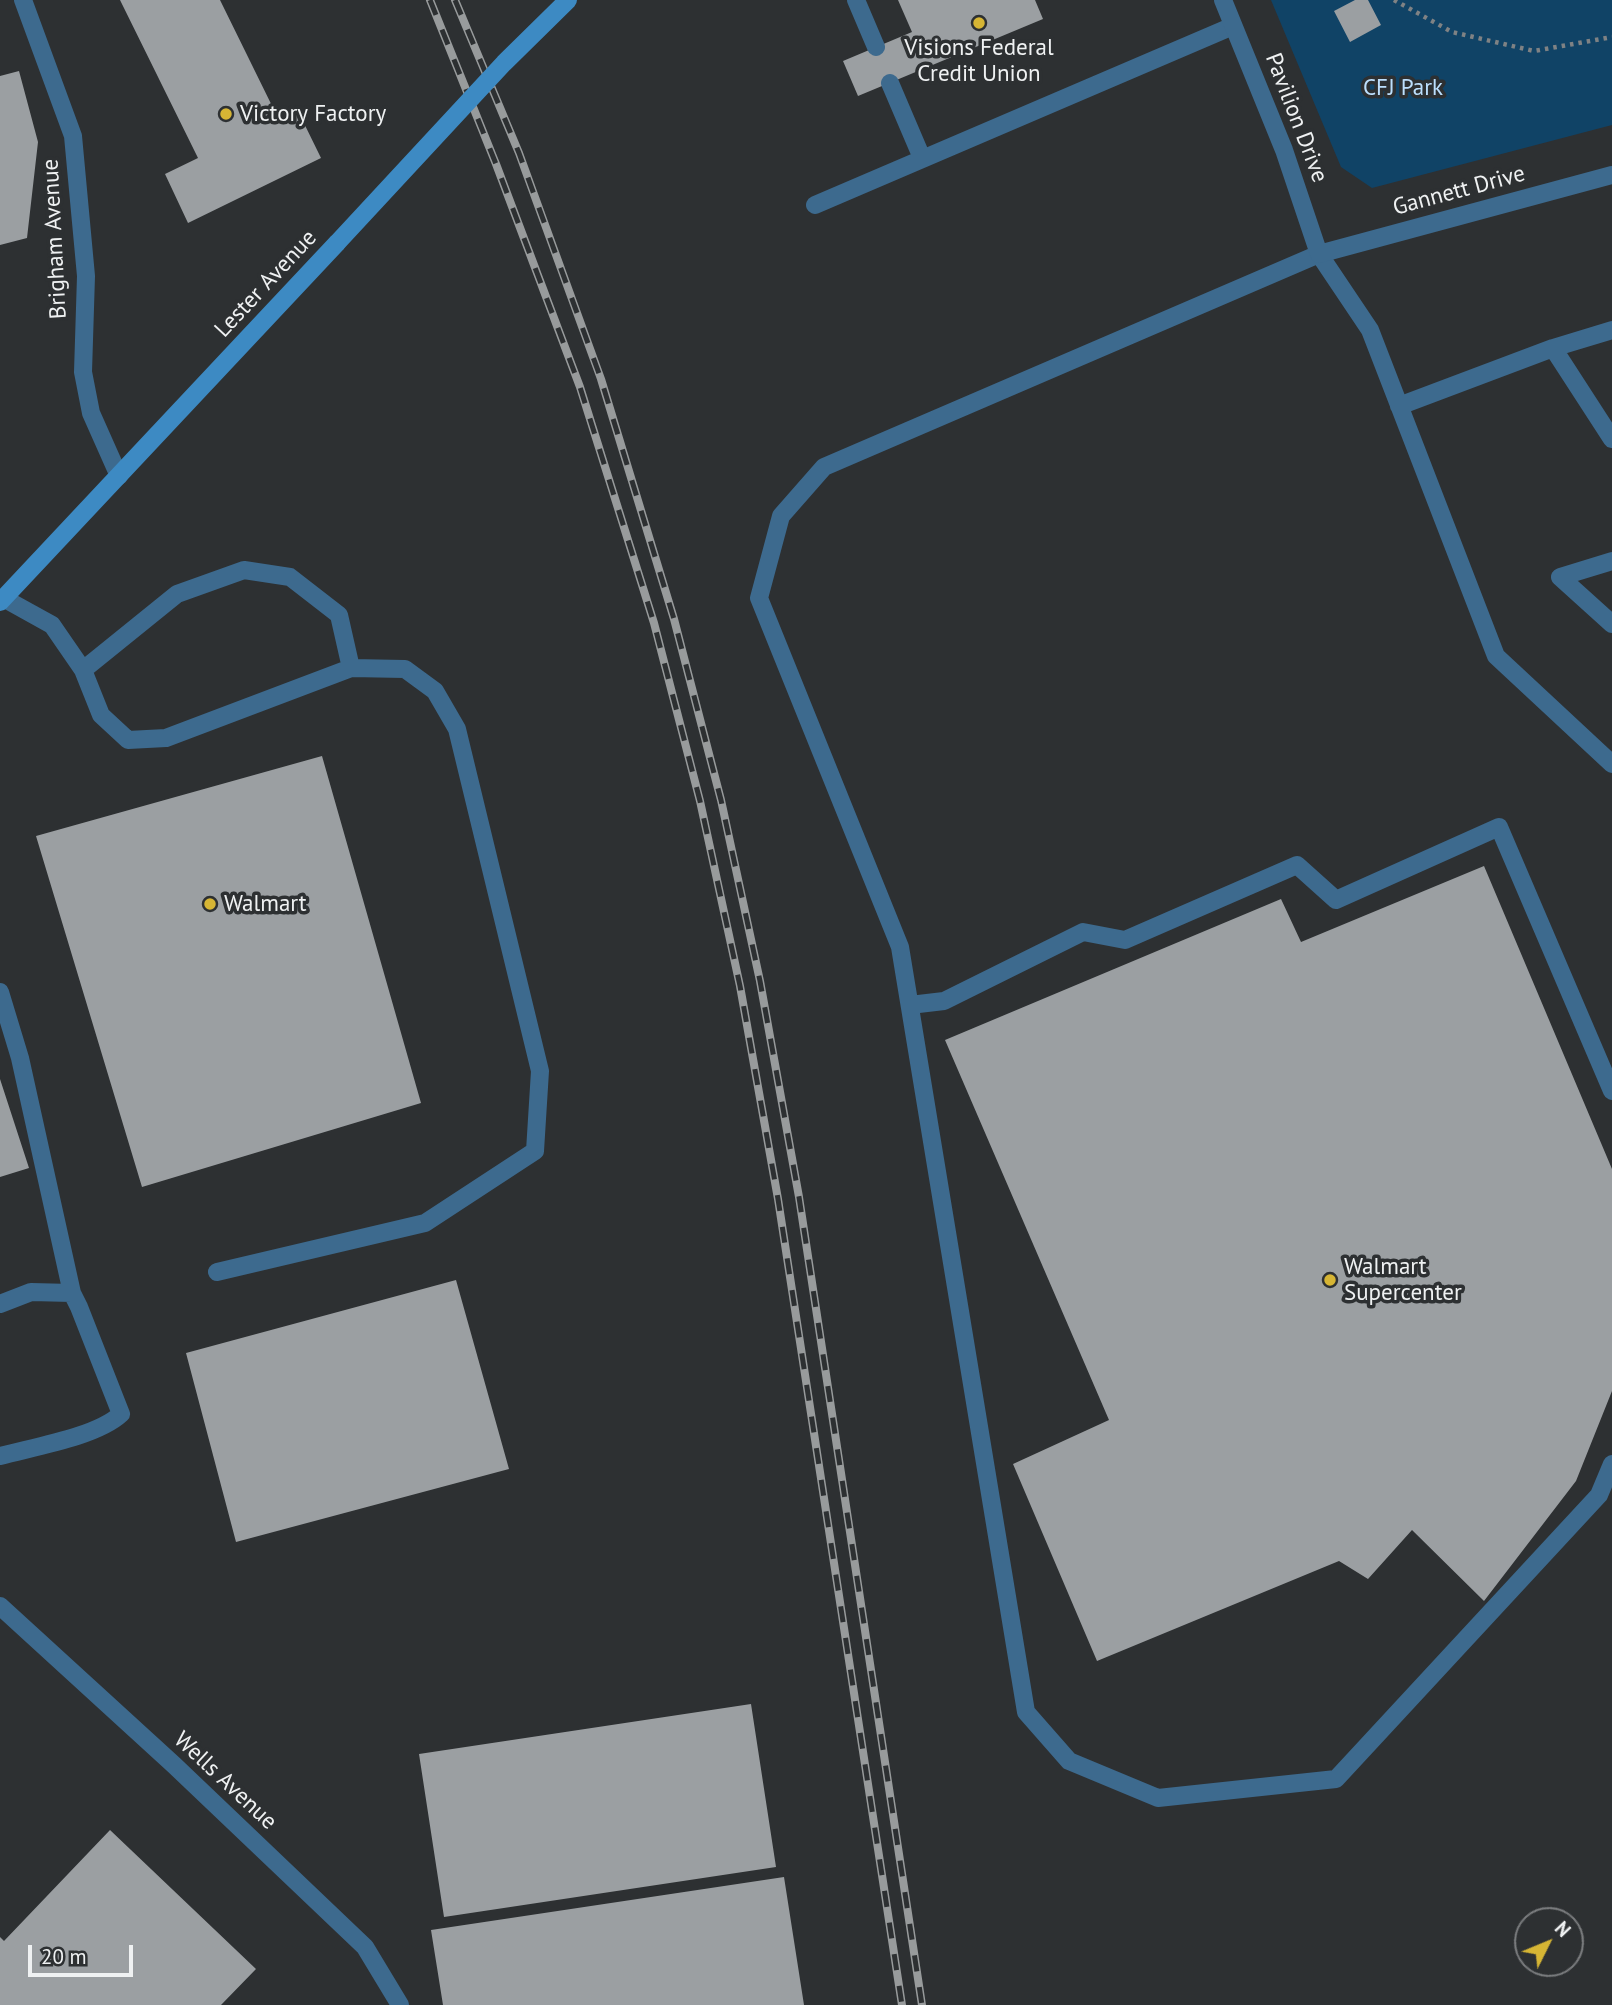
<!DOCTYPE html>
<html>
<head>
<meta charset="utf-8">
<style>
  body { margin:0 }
  #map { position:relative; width:1612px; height:2005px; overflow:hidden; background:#2d3032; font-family:"PT Sans",sans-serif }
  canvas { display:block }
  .north { position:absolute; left:1514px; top:1907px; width:70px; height:70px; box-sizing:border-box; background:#2d3032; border:2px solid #7b7d7f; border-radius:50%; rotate:47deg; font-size:19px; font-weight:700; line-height:28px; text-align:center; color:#eff1f2 }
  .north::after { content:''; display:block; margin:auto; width:24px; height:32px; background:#d6b534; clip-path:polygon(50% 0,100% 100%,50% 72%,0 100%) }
  .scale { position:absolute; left:28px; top:1945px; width:105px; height:32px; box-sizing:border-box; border:4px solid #eff1f2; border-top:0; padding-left:9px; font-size:21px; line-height:24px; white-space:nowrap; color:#eff1f2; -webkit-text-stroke:5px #2d3032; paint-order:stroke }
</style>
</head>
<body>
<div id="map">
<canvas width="1612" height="2005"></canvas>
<div class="north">N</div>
<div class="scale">20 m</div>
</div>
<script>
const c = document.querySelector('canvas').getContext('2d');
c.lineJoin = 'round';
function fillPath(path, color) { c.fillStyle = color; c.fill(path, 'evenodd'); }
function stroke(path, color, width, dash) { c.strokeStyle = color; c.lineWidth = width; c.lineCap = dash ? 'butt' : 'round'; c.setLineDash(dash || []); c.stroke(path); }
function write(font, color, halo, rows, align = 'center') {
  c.font = font + ' "PT Sans",sans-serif'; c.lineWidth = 7; c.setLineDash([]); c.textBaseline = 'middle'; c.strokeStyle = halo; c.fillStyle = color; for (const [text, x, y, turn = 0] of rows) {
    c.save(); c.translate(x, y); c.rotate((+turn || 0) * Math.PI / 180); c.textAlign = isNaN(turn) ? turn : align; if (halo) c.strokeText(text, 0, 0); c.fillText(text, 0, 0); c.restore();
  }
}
fillPath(new Path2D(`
  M1271 0H1612V125L1372 188 1341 167Z`), '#104366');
fillPath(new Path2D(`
  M120 0H220L278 118 297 109 321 158 188 223 165 174 198 158Z
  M898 0H1035L1043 19 858 96 843 61 912 32Z
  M1355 0H1368L1381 25 1350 42 1334 11Z
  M19 71 38 142 27 238 0 245V76Z
  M322 756 421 1103 142 1187 36 836Z
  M1484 866 1612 1169V1391L1576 1481 1484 1601 1412 1530 1368 1579 1339 1561 1097 1661 1013 1464 1109 1420 945 1040 1281 899 1301 942Z
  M0 1079 29 1168 0 1177Z
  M456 1280 509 1469 236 1542 186 1353Z
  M751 1704 776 1867 444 1917 419 1754Z
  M110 1830 256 1969 221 2005H0V1937L4 1941Z
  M784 1877 804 2005H443L431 1930Z`), '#9b9fa2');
stroke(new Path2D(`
  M1394 0 1452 32 1534 51 1612 37`), '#7f8284', 4.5, [3.5, 5]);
stroke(new Path2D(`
  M856 0 876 47
  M890 83 922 158
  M815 205 1233 26
  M1553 348 1612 330
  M1399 406 1553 348 1612 439
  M1612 561 1560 577 1612 624
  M3 598 52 625 83 670 101 715 128 740 166 738 351 668 405 669 435 691 457 729 540 1071 535 1151 425 1223 217 1272
  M83 670 177 594 244 570 290 577 339 615 351 668
  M1612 764 1496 656 1370 330 1319 254 824 467 781 516 759 598 900 947 1026 1712 1069 1761 1158 1798 1336 1779 1599 1495 1612 1464
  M0 992 20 1058 72 1293
  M910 1005 944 1001 1083 932 1125 940 1297 865 1336 900 1499 827 1612 1091
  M0 1304 31 1292 72 1293 79 1307 121 1414C96 1437 33 1447 0 1456
  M0 1606 174 1765 365 1947 400 2005`), '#3d6a8e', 18);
stroke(new Path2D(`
  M23 0 73 136 86 276 83 372 91 413 119 476
  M1223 0 1284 150 1319 254 1612 175`), '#3d6a8e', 18);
stroke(new Path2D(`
  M0 602 337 243`), '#3d8ac3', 18);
const rail = new Path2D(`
  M430 0 496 164 580 387 654 623 700 801 740 986 778 1199 902 2005
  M455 0 519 153 601 379 674 619 721 800 760 981 799 1197 922 2005`);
stroke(rail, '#989b9c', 8);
stroke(rail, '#2d3032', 5, [16]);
stroke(new Path2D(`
  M337 243 504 63 568 0`), '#3d8ac3', 18);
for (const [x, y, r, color] of [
  [979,23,7,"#d6b534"],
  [226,114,7,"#d6b534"],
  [210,904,7,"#d6b534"],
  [1330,1280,7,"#d6b534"]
]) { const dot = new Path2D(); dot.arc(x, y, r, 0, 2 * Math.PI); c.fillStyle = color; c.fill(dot); stroke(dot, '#2d3032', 2.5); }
write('23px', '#eff1f2', '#2d3032', [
  ["Visions Federal",979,48,"center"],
  ["Credit Union",979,74,"center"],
  ["Victory Factory",240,114],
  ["Walmart",224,904],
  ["Walmart",1344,1267],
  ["Supercenter",1344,1293]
], 'left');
write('23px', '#bcdffd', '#2d3032', [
  ["CFJ Park",1403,88]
]);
write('23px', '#eff1f2', '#2d3032', [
  ["Pavilion Drive",1296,118,69],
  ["Gannett Drive",1459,191,-15],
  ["Brigham Avenue",55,239,-93],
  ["Lester Avenue",266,284,-47],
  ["Wells Avenue",225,1781,43]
]);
</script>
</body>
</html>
